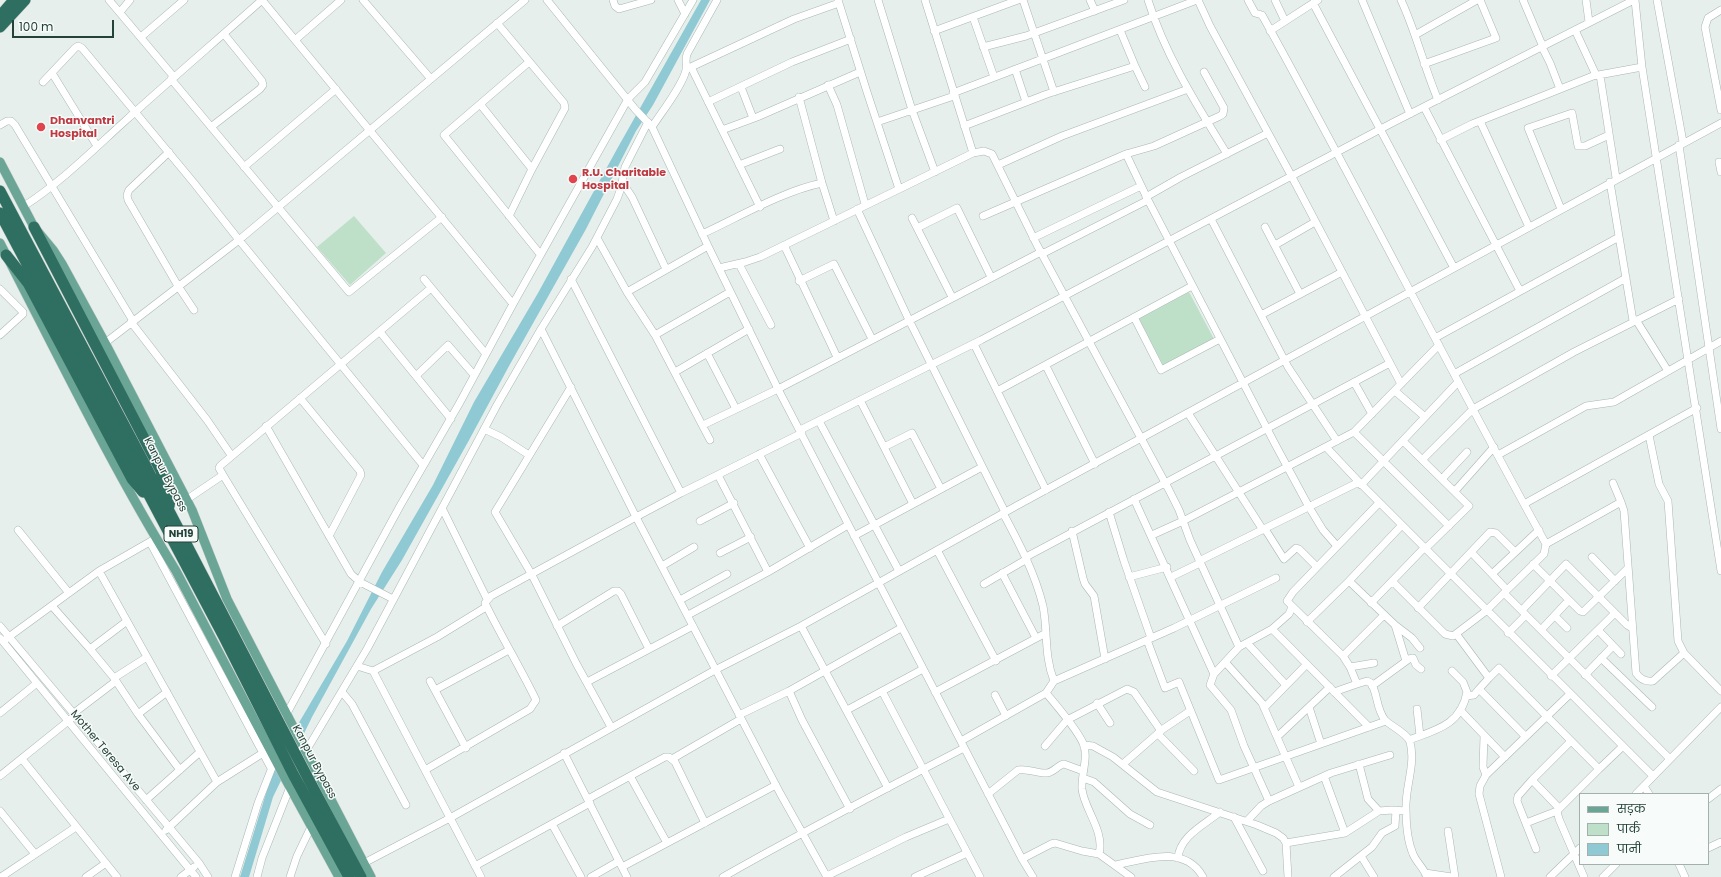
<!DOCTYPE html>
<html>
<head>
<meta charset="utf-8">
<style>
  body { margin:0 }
  #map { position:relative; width:1721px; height:877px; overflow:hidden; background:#e6efeb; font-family:Poppins,"Noto Sans Devanagari",sans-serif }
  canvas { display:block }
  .legend { position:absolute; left:1579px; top:793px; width:130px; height:72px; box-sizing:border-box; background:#f7fbf9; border:1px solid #a3b1ad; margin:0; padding:5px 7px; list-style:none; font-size:12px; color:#24423a }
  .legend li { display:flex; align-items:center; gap:8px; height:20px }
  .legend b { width:20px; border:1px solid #a3b1ad }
  .scale { position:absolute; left:12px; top:20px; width:102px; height:18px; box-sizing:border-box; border:2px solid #24423a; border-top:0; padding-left:5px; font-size:12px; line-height:14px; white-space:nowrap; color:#24423a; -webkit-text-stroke:3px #f7fbf9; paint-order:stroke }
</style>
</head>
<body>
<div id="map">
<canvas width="1721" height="877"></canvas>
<ul class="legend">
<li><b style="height:5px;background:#6aa596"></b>सड़क</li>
<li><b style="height:11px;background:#bfe0c8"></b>पार्क</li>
<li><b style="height:11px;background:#8ec9d4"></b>पानी</li>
</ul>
<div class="scale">100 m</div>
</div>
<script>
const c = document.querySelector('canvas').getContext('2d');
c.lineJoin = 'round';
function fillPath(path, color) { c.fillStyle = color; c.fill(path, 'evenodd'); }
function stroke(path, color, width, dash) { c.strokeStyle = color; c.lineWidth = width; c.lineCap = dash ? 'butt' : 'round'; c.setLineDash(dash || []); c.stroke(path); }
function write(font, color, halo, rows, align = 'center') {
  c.font = font + ' Poppins,sans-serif'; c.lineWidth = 3; c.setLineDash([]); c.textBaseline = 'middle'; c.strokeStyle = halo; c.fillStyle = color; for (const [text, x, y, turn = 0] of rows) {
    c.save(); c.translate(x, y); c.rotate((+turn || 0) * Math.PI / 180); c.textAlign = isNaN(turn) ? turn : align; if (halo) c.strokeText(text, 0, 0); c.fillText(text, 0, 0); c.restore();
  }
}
fillPath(new Path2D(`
  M354 216 386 253 350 285 317 247Z
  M1189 292 1214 339 1163 365 1139 319Z`), '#bfe0c8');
fillPath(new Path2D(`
  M701 0H710L653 105 636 131 586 229 509 366 468 442 402 560 371 609 312 717 273 797 249 877H240L272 774 297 726 347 641 382 572 433 485 474 402 538 293 617 149Z`), '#8ec9d4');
const minor = new Path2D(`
  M109 0 174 77
  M262 0 513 304
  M363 0 431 79
  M547 0 635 109 652 127 708 246 778 389 1022 859 1033 877
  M613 0 615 6 619 9 651 0
  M678 0 685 14
  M838 0 867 92 899 189
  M878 0 912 110 935 172
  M925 0 973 153
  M1023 0 1054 92
  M1090 0 1095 11
  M1148 0C1165 55 1197 105 1227 154
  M1198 0 1210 26 1292 177 1401 384
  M1248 0 1255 13 1262 15C1359 190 1449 369 1546 544L1621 502 1624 511 1636 673C1640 679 1645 682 1653 681L1684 653
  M1275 0 1285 21
  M1362 0 1410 114
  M1401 0C1416 32 1424 67 1438 100
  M1523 0 1543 47
  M1586 0 1589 22
  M1635 0 1642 67
  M1657 0 1683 142
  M1313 3 1454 268
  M1721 10 1708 18 1705 27 1721 110
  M120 12 130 0
  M973 17 994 77
  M497 23 564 103 565 108 532 169 509 216
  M1575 30 1596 75
  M934 31 1018 0
  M1270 31 1318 0
  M1415 35 1477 0
  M141 37 184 0
  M295 40 341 0
  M983 47 1026 36 1124 0
  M1542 47 1550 63 1560 89
  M529 62 444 135 540 254
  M1424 64 1496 38 1480 0
  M1135 66 1145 87
  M686 67H691L760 207
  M691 67 794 19 839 3
  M1015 69 1026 102
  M52 73 97 146
  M1600 75 1616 178
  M171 79 349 292 442 217
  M43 82 75 48 78 46 82 48 194 183 239 240 423 465
  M828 85 837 105 865 204
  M741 87 753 118
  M953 93 1197 0
  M799 97 822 183 834 221
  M708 102 792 62 851 39
  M480 104 532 169
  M1424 107 1520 291
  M1480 121 1529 227
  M877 122 954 96
  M0 125 7 121H11L15 125 133 321
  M964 126 1047 94 1135 66 1120 30
  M211 127 260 89 263 85 262 81 224 34
  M652 127C661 113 683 85 686 70 687 64 685 60 687 54L717 0
  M722 130 757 117 860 72
  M1440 140 1472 124 1593 76 1642 67 1721 571
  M1679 145 1721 429
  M169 152 129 190 127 195 128 200 178 286 194 310
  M1126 154 1148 200 1275 444 1309 507 1323 530 1337 546
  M1719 162 1721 172
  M739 165 780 149
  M998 165 1062 136 1188 89
  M244 167 336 89
  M622 182 632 197 666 269
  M1610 182 1633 321
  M1146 197 1181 177 1268 133
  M24 206C60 183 92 151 124 122 169 81 216 41 262 0
  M857 209 909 320 1005 512
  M1561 209 1528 128 1572 113 1578 146H1585L1609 135
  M983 216 1126 154 1154 146 1220 116 1223 114 1224 108 1204 72
  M912 218 952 297
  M1211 219 1288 367 1337 441
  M1265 227 1300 294
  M917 228 957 208 991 277
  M702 234C739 217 783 191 822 183
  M597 238 627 292 655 335 710 440
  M1033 238 1141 186
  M784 245 837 357
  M1275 245 1315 222
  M1042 254 1148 200
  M739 264 771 325
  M719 268 745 262 760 257 973 153 984 151 992 154 1037 245 1169 490 1179 510 1190 540 1239 647
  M424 279 486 354
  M571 279 681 493
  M799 281 834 264 872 339
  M0 289 23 312V314L0 335
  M627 292 708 246
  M1261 315 1342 272
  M1134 317 1161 370 1220 339
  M1636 320 1668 371
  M131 322 207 420 231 455
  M541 329 636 517 681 493 802 433
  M380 332 451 419
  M655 335 730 292
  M1435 338 1619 237
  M105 343 239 240 525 0
  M974 344 1046 490
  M707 353 736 409
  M1046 366 1095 464
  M675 372 749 329
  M1454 374 1626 278
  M416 376 448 345 474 375
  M1354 382 1372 414
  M571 387 495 512 532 575 576 663 611 727
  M997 391 1192 286
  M1395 391 1425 417
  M300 398 360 471 361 475 329 536
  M860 400 913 504
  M1188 413 1263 530
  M819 421 899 571
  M703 425 778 389 1041 252
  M266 426 351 574 360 582 393 599
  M484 429 501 437 529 455
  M800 430 981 340 1392 123 1634 0
  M1354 432 1449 526
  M1649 435 1659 484 1668 501 1678 641 1684 653 1721 691
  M1403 441 1469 506 1425 549
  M884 447 912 433 941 489
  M1326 447 1359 482
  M759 454 810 548
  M1498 455 1586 406 1614 402 1721 341
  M1423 459 1473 409 1574 352 1679 299
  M718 475 768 572 848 525
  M1442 479 1467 452
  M1613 483 1621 502
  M1361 485 1458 382
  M1455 491 1494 447
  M1134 499 1214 674
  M186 500 223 475
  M1379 503 1293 592 1287 601 1343 656 1350 667 1357 684 1367 681 1371 683C1378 694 1376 709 1385 720 1392 727 1407 733 1410 742 1416 764 1405 787 1406 809 1406 823 1407 840 1413 854 1416 862 1424 868 1427 877
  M1524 504 1697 408
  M442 508 487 599
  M1109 512 1124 561 1151 638
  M1003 513C1019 543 1035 573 1043 606 1048 632 1044 656 1054 681
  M700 521 734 503
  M1265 529 1284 559 1296 548 1299 549 1317 567
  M18 530 69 593
  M1072 531 1083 578 1085 584 1094 596 1105 659
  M1152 535 1183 521 1354 432 1439 345
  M854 536 982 467
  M150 542 271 768
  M937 550 996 661
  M1471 552 1492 574
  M720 553 751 537
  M1026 557 1390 363
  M1592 557 1615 581
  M1199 561 1359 482 1653 776
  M1533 564 1580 611 1583 612 1627 569
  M662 566 694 547
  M99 571 217 782
  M1002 573 1036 638
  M1129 577 1167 567
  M1171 577 1200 563
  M1349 581 1402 525
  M1392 581 1445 634 1453 636 1486 611 1507 590 1492 574 1539 530
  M984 584 1027 559
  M1507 590 1544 554 1546 544
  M1504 593 1670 759
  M680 600 727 574
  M1371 603 1424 548
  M52 606 90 649 127 621
  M1292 607 1289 614 1272 629 1239 647 1214 674 1210 685 1231 710 1244 746 1269 801 1331 773 1390 755
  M1418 608 1490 532 1496 533 1515 552
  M1522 610 1566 564 1627 625 1632 628
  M688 615 768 572
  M1555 616 1567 628
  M1307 622 1349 581 1395 625 1406 661
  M1395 625 1412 638 1420 648
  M0 626 169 827 199 863 208 877
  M557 626 614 591H618L621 594 649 649
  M801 626 888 788
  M1272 629 1369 727
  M1541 630 1569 600
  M1598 630 1621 654
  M1508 633 1526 615
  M1457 635 1489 678 1479 689 1525 736
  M0 638 196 877
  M6 639 99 571 153 540
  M1147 640 1165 688 1179 682 1219 780 1386 721
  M1247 643 1286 685
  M326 644 223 475 219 468 220 466 431 288
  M90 649 114 678 147 657
  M1343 656 1384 615
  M1601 658 1652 707
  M1225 662 1262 703 1299 787
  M357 666 373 671 481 877
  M1350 667 1374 663
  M373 671 437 637 486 607
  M1585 675 1613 646
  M1551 676 1615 613
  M114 678 138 714
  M1489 678 1499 668 1599 769 1622 747
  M430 681 466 748
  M587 682 693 626
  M1372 686 1409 659 1413 658 1416 665 1421 669
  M435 690 509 650
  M789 691 802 720 850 809
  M882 691 980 877
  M167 692 138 714 180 770
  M342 692 352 704 406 805
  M935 692 1046 633
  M1334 692 1357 684
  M1046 693C1057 706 1076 728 1083 743 1089 757 1081 774 1082 789 1084 809 1105 831 1099 854
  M995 695 1006 716
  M1466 696 1474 695 1479 689
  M1097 703 1110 723
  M1309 707 1321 744
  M1264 708 1307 664
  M1417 709 1420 736
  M847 710 923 669
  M1460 710 1505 757
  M0 713 37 683
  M74 713 116 681
  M286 715 400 506 459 404 513 304 628 99 645 82 693 0
  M739 715 789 691 901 628
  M1158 734 1194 771
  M1484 736 1483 767 1486 775
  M1277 737 1330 687
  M1409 740C1436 730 1461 725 1467 692L1463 682 1452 671
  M961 741 1046 693 1054 681 1174 628 1276 578
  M1084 745 1093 746 1113 757 1157 792 1257 825 1276 833 1283 838 1286 843 1288 877
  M1045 746 1067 720 1127 689 1134 692 1161 731
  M306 751 367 649 497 405 541 329 592 247 617 199 621 188 625 167 648 122
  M564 753 627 877
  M22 759 117 877
  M672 759 741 719
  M1123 764 1163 729 1190 711
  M1359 764 1368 799 1379 811
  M425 770 530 709 536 700C520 667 501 636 485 603L491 596 636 517 780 793 827 877
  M0 776 72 718
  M630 776 667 843
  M1324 776 1345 833
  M1083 778 1094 782 1130 814 1150 825
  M1532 780 1518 796 1517 801 1536 849
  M1644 786 1649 794
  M988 794 1018 770C1028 768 1038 774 1047 773 1054 772 1058 765 1064 764L1083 771
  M1636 794 1721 707
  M588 799 665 757H669L675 762 705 823
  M1708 799 1721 789
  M146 800 200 752
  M1559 808 1532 780 1571 741
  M0 811 35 854
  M1234 817 1263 871
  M1247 821 1261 806 1269 801
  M1526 823 1557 811
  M552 824 581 877
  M166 830 217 782 263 753
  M1448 831 1455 877
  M1286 843 1345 833 1379 811 1392 810 1406 811
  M1708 848 1721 842
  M1361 856 1374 877
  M1178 858C1180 836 1204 825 1220 812
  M1022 859 1051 844 1055 843 1082 851 1099 854 1131 877
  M364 863 450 818 715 670 801 626 1018 505 1721 123
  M1679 864 1685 877
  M1116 865C1144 859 1185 844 1203 877
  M475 866 590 803
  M622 867 776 785
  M1425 873 1452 877
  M827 876 906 837 949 819
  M1 877 76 827
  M86 877 106 863
  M181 877 194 867
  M235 877 258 803 273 765
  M257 877 262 858 290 787
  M290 877 297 856 311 827
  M591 877 619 861
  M723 877C802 832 883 790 964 748
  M915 877 967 853
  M1334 877 1372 847 1382 833 1395 826 1396 810
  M1501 877 1479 794 1480 786 1486 775 1570 694
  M1550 877 1580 848
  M1584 877 1559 819 1557 811 1599 769
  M1603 877 1616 864`);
const major = new Path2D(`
  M0 162 34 227 53 250 62 264 105 343 192 510 227 599 371 877
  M0 243C57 353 111 466 176 571L286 780 339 877`);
const highway = new Path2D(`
  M0 16 14 0
  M0 27 25 0
  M0 191 141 457 310 782 361 877
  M0 213 224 637 293 774 349 877
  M34 227 161 471 170 500 169 506
  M6 255 28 283 132 479 143 492`);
stroke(minor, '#a8b8b2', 8);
stroke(major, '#c2cac8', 10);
stroke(highway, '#c2cac8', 12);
stroke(minor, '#fff', 7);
stroke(major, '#6aa596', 9);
stroke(highway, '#2f6f62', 11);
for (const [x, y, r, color] of [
  [41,127,5,"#e0444e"],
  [573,179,5,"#e0444e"]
]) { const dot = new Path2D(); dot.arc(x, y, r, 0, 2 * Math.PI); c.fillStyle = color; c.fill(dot); stroke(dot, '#f7fbf9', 1.5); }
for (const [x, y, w] of [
  [181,534,34]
]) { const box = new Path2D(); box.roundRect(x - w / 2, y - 8, w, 16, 3); c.fillStyle = '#f7fbf9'; c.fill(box); stroke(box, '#24423a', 1); }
write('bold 10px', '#24423a', null, [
  ["NH19",181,534]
]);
write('bold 11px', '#be3a42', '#f7fbf9', [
  ["Dhanvantri",50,121],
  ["Hospital",50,134],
  ["R.U. Charitable",582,173],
  ["Hospital",582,186]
], 'left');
write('11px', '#24423a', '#f7fbf9', [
  ["Kanpur Bypass",165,475,63],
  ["Mother Teresa Ave",105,751,50],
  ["Kanpur Bypass",314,762,62]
]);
</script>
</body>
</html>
